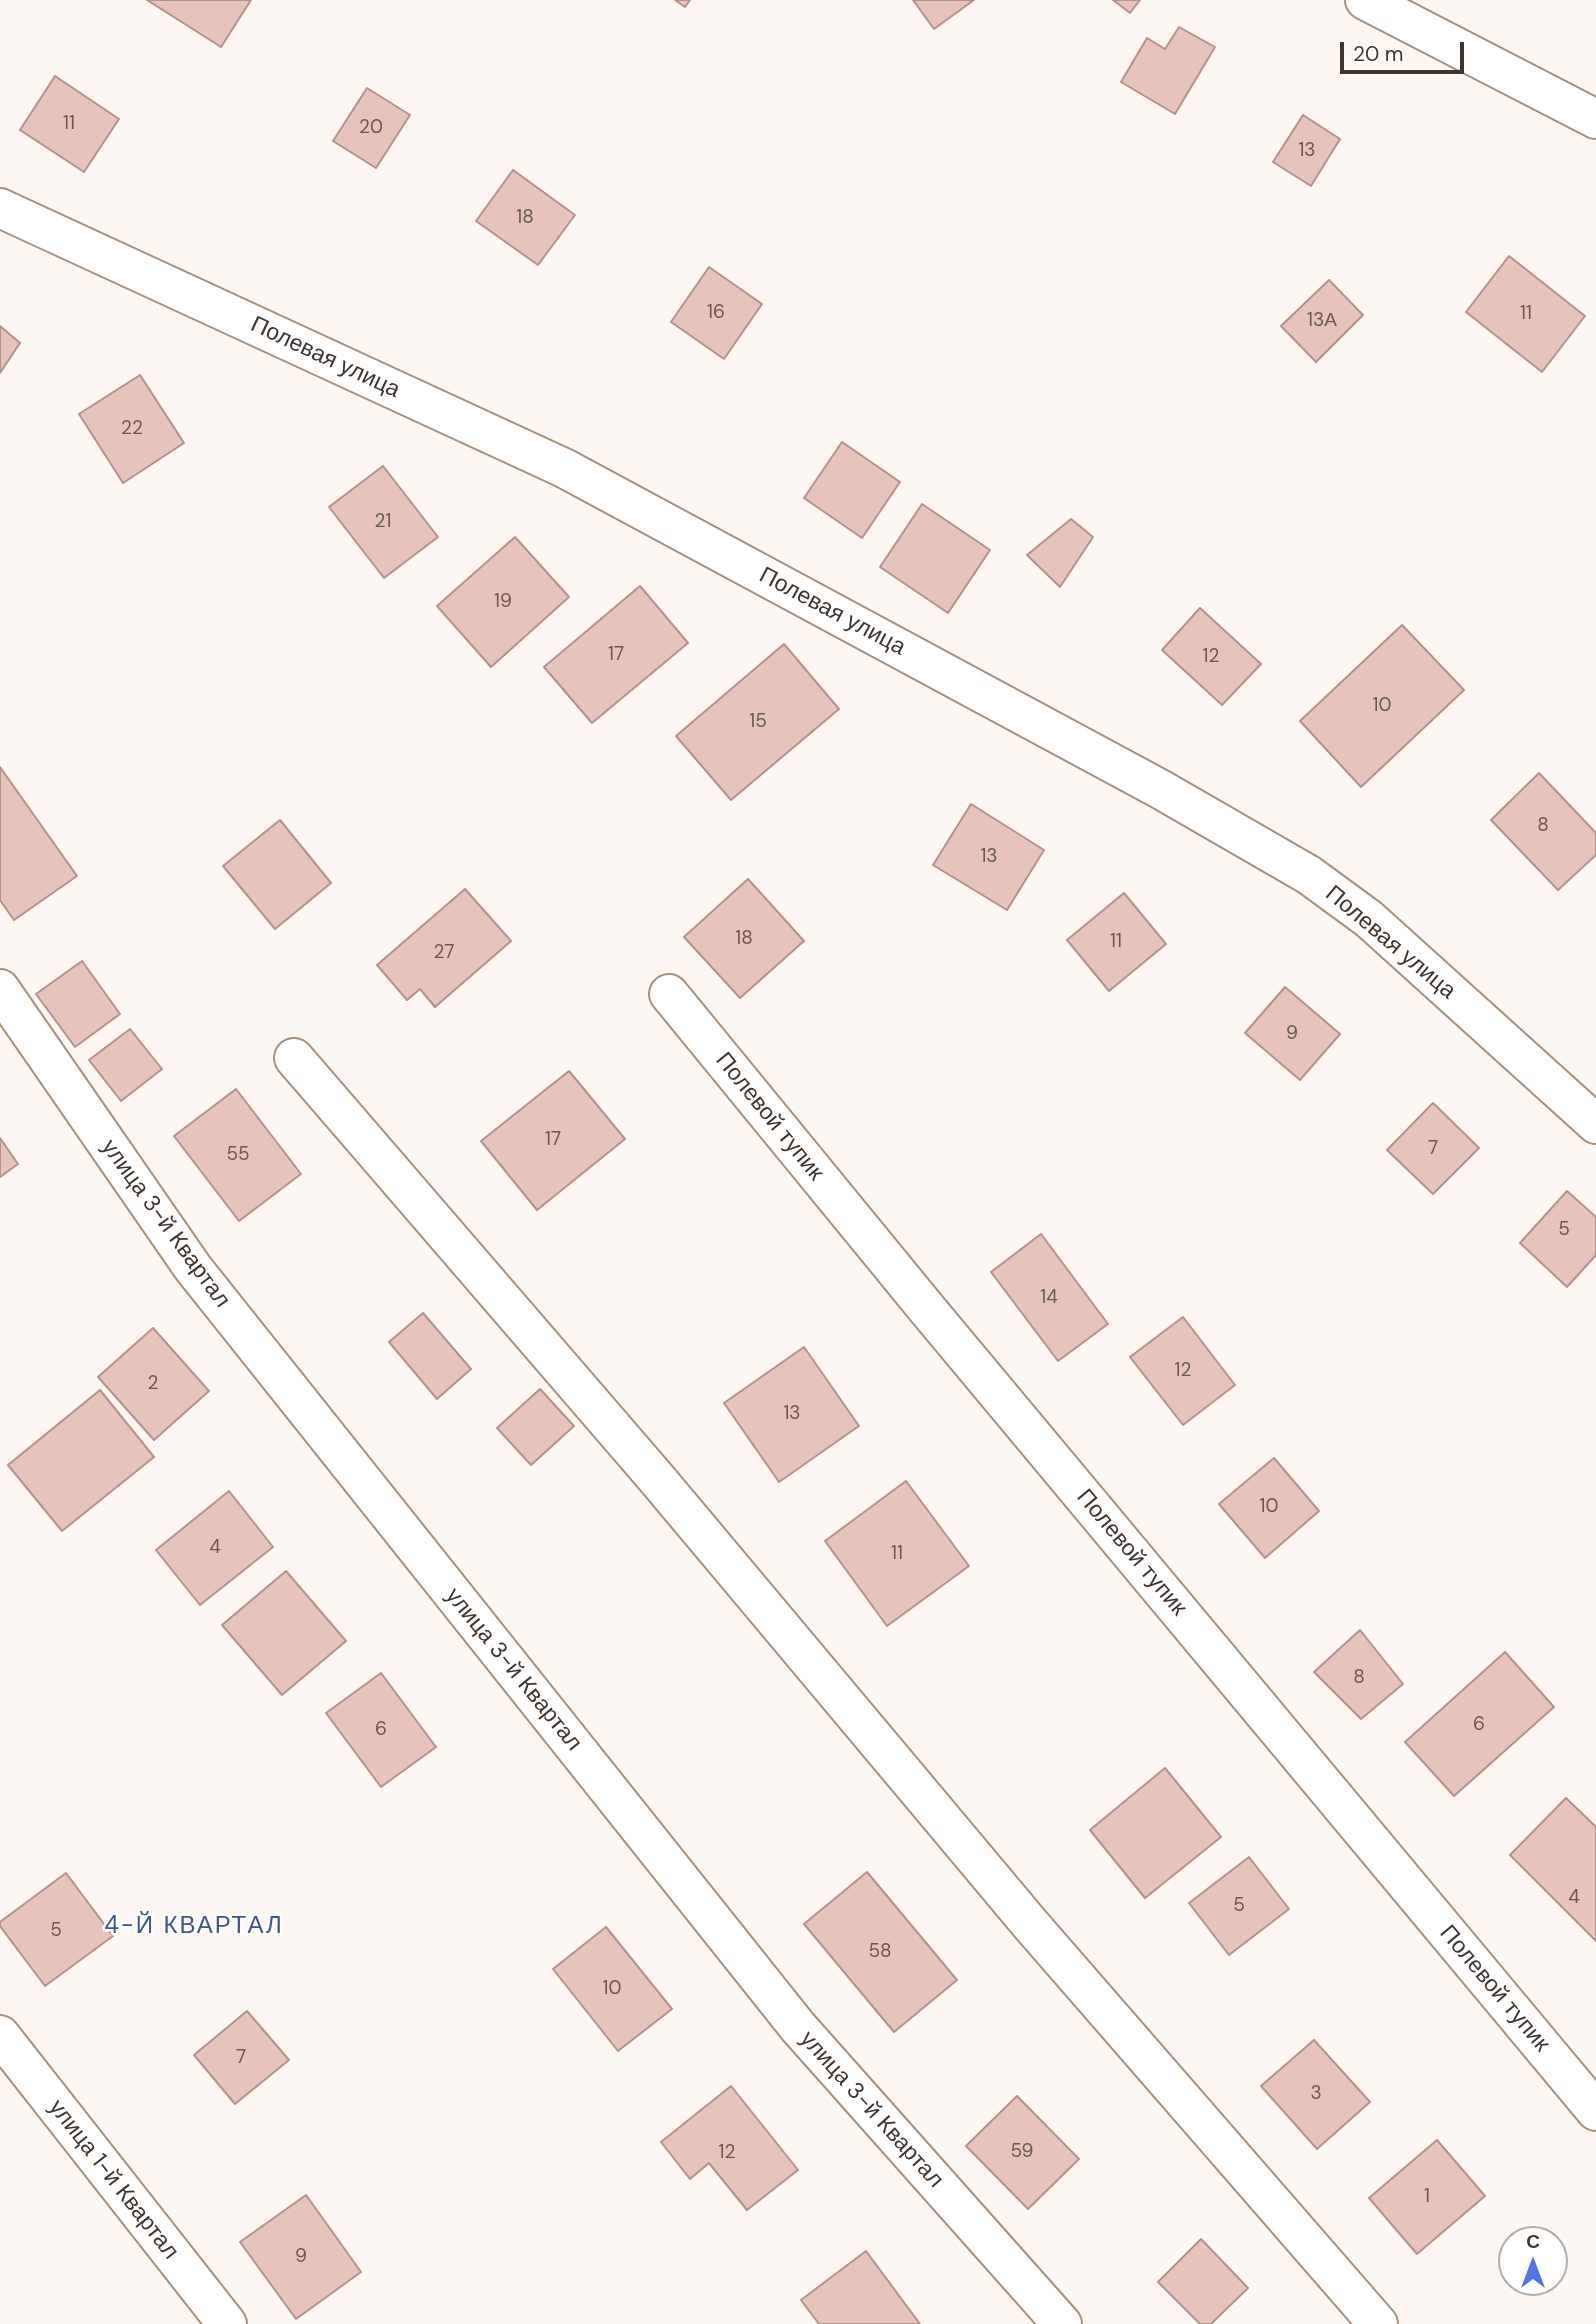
<!DOCTYPE html>
<html>
<head>
<meta charset="utf-8">
<style>
  body { margin:0 }
  #map { position:relative; width:1596px; height:2324px; overflow:hidden; background:#fdf7f3; font-family:"DM Sans",sans-serif }
  canvas { display:block }
  .north { position:absolute; left:1498px; top:2226px; width:70px; height:70px; box-sizing:border-box; background:#fff; border:2px solid #b2aeab; border-radius:50%; rotate:0deg; font-size:19px; font-weight:700; line-height:28px; text-align:center; color:#3f352d }
  .north::after { content:''; display:block; margin:auto; width:24px; height:32px; background:#5272e6; clip-path:polygon(50% 0,100% 100%,50% 72%,0 100%) }
  .scale { position:absolute; left:1340px; top:42px; width:124px; height:32px; box-sizing:border-box; border:4px solid #3f352d; border-top:0; padding-left:9px; font-size:21px; line-height:24px; white-space:nowrap; color:#3f352d; -webkit-text-stroke:5px #fff; paint-order:stroke }
</style>
</head>
<body>
<div id="map">
<canvas width="1596" height="2324"></canvas>
<div class="north">С</div>
<div class="scale">20 m</div>
</div>
<script>
const c = document.querySelector('canvas').getContext('2d');
c.lineJoin = 'round';
function fillPath(path, color) { c.fillStyle = color; c.fill(path, 'evenodd'); }
function stroke(path, color, width, dash) { c.strokeStyle = color; c.lineWidth = width; c.lineCap = dash ? 'butt' : 'round'; c.setLineDash(dash || []); c.stroke(path); }
function write(font, color, halo, rows, align = 'center') {
  c.font = font + ' "DM Sans",sans-serif'; c.lineWidth = 5; c.setLineDash([]); c.textBaseline = 'middle'; c.strokeStyle = halo; c.fillStyle = color; for (const [text, x, y, turn = 0] of rows) {
    c.save(); c.translate(x, y); c.rotate((+turn || 0) * Math.PI / 180); c.textAlign = isNaN(turn) ? turn : align; if (halo) c.strokeText(text, 0, 0); c.fillText(text, 0, 0); c.restore();
  }
}
const building = new Path2D(`
  M147 0H251L221 47Z
  M675 0H690L685 7Z
  M913 0H974L934 29Z
  M1113 0H1140L1130 13Z
  M1179 27 1215 47 1175 114 1121 82 1147 38 1165 49Z
  M55 76 119 119 84 172 20 130Z
  M367 88 410 115 376 168 333 141Z
  M1303 115 1340 139 1311 186 1273 162Z
  M513 170 575 215 538 265 476 221Z
  M1509 256 1585 316 1542 372 1466 312Z
  M709 267 762 304 724 359 671 322Z
  M1329 280 1363 315 1316 362 1281 326Z
  M0 326 20 343 0 373Z
  M140 375 184 443 123 483 79 414Z
  M842 442 900 482 862 538 804 498Z
  M383 466 438 537 384 578 329 507Z
  M922 504 990 550 948 613 880 567Z
  M1071 519 1093 537 1060 587 1027 555Z
  M515 537 569 597 491 667 437 606Z
  M640 586 688 643 592 723 544 667Z
  M1200 608 1261 664 1222 705 1162 650Z
  M1402 625 1464 690 1361 787 1300 721Z
  M784 644 839 709 731 800 676 736Z
  M0 767 77 876 14 920 0 900Z
  M1539 773 1596 833V855L1558 890 1491 820Z
  M971 804 1044 850 1007 910 933 865Z
  M280 820 331 883 275 929 223 866Z
  M748 879 804 941 740 998 684 937Z
  M465 889 511 941 435 1007 420 989 407 1000 377 965Z
  M1124 893 1166 944 1109 991 1067 940Z
  M82 961 120 1014 75 1047 36 994Z
  M1285 987 1340 1034 1300 1080 1245 1033Z
  M130 1029 162 1069 121 1101 89 1060Z
  M569 1071 625 1139 537 1210 481 1141Z
  M236 1089 301 1174 239 1221 174 1136Z
  M1433 1103 1479 1148 1433 1194 1387 1150Z
  M0 1138 18 1164 0 1177Z
  M1567 1191 1596 1217V1255L1567 1287 1520 1243Z
  M1041 1234 1108 1324 1058 1361 991 1272Z
  M423 1313 471 1369 437 1399 389 1342Z
  M1183 1317 1235 1385 1183 1425 1130 1357Z
  M153 1328 209 1391 154 1440 98 1377Z
  M804 1347 859 1426 779 1482 724 1403Z
  M540 1389 574 1426 531 1465 497 1428Z
  M100 1390 154 1457 62 1531 8 1465Z
  M1274 1458 1319 1511 1265 1558 1219 1504Z
  M906 1481 969 1566 887 1626 825 1541Z
  M229 1491 273 1547 200 1605 156 1550Z
  M286 1571 346 1641 282 1695 222 1625Z
  M1360 1630 1403 1684 1361 1719 1314 1672Z
  M1505 1652 1554 1707 1454 1796 1405 1742Z
  M381 1673 436 1747 381 1787 326 1713Z
  M1165 1768 1221 1837 1145 1898 1090 1830Z
  M1566 1798 1596 1827V1941L1510 1855Z
  M1249 1857 1289 1909 1229 1955 1189 1903Z
  M867 1872 957 1980 894 2032 804 1924Z
  M66 1873 113 1936 45 1986 0 1926V1922Z
  M606 1927 672 2009 618 2051 553 1969Z
  M247 2011 289 2060 235 2104 194 2055Z
  M1314 2040 1370 2102 1317 2149 1261 2086Z
  M731 2086 798 2170 747 2210 709 2163 690 2179 661 2142Z
  M1017 2096 1079 2159 1028 2209 966 2146Z
  M1437 2140 1485 2196 1417 2254 1369 2198Z
  M306 2195 361 2272 296 2319 240 2242Z
  M1201 2239 1248 2288 1211 2324H1200L1158 2282Z
  M866 2251 920 2324H819L801 2300Z`);
fillPath(building, '#e6c4bd');
stroke(building, '#b3938c', 2);
const minor = new Path2D(`
  M1365 0 1596 119
  M0 208 564 468 1160 789 1309 875 1369 919 1596 1124
  M0 989 193 1268 798 2027 1062 2324
  M669 994 927 1309 1596 2111
  M294 1058 657 1479 1031 1925 1378 2324
  M0 2035 227 2324`);
stroke(minor, '#a7907c', 42);
stroke(minor, '#fff', 38);
write('19px', '#695951', null, [
  ["11",69,124],
  ["20",371,128],
  ["13",1307,151],
  ["18",525,218],
  ["16",716,313],
  ["11",1526,314],
  ["13А",1322,321],
  ["22",132,429],
  ["21",383,522],
  ["19",503,602],
  ["17",616,655],
  ["12",1211,657],
  ["10",1382,706],
  ["15",758,722],
  ["8",1543,826],
  ["13",989,857],
  ["18",744,939],
  ["11",1116,942],
  ["27",444,953],
  ["9",1292,1034],
  ["17",553,1140],
  ["7",1433,1149],
  ["55",238,1155],
  ["5",1564,1230],
  ["14",1049,1298],
  ["12",1183,1371],
  ["2",153,1384],
  ["13",792,1414],
  ["10",1269,1507],
  ["4",215,1548],
  ["11",897,1554],
  ["8",1359,1678],
  ["6",1479,1725],
  ["6",381,1730],
  ["4",1574,1898],
  ["5",1239,1906],
  ["5",56,1931],
  ["58",880,1952],
  ["10",612,1989],
  ["7",241,2058],
  ["3",1316,2094],
  ["59",1022,2152],
  ["12",727,2153],
  ["1",1427,2197],
  ["9",301,2257]
]);
write('23px', '#3f352d', '#fff', [
  ["Полевая улица",325,358,25],
  ["Полевая улица",832,612,28],
  ["Полевая улица",1390,943,40],
  ["Полевой тупик",769,1117,51],
  ["улица 3-й Квартал",165,1224,54],
  ["Полевой тупик",1131,1553,50],
  ["улица 3-й Квартал",513,1670,51],
  ["Полевой тупик",1494,1989,50],
  ["улица 3-й Квартал",871,2110,48],
  ["улица 1-й Квартал",113,2180,52]
]);
c.letterSpacing = '2px';
write('24px', '#40538f', '#fff', [
  ["4-Й КВАРТАЛ",194,1927]
]);
c.letterSpacing = '0px';
</script>
</body>
</html>
